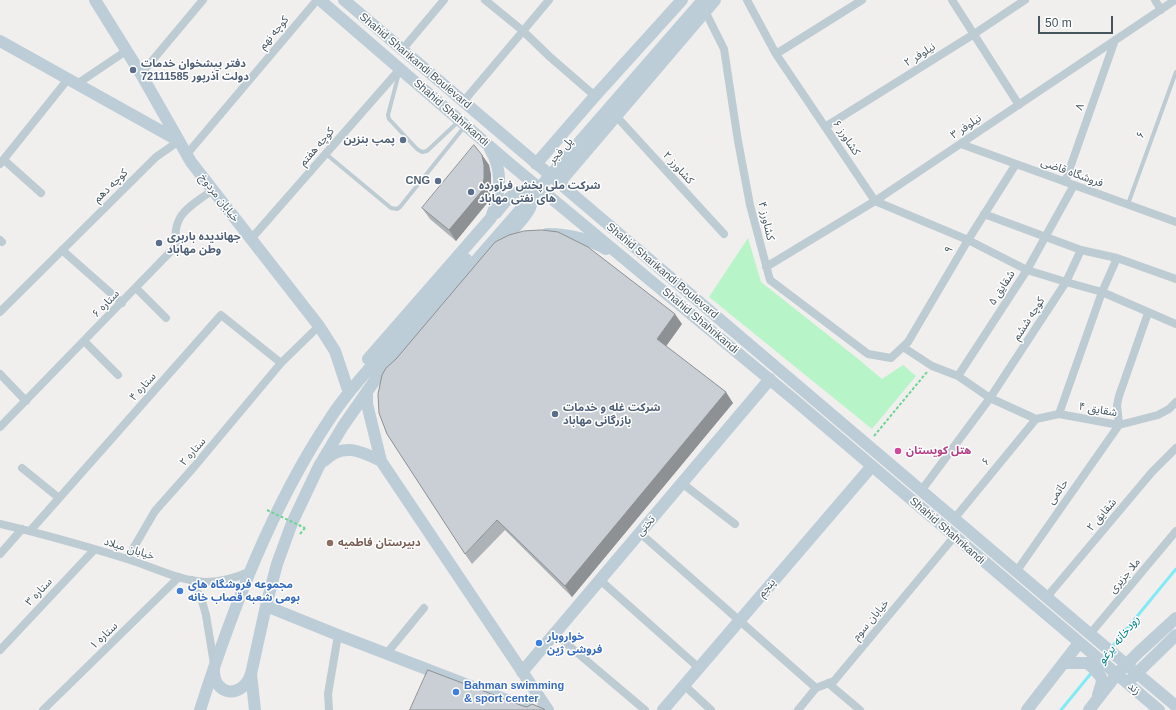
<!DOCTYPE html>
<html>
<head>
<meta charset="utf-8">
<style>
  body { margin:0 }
  #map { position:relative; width:1176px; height:710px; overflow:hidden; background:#f1eeee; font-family:Arial,sans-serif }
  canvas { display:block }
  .scale { position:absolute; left:1038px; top:16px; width:75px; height:18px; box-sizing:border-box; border:2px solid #44555e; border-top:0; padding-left:5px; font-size:12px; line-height:14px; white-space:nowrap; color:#44555e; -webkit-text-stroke:3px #fff; paint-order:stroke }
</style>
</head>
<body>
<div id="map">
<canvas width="1176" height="710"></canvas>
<div class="scale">50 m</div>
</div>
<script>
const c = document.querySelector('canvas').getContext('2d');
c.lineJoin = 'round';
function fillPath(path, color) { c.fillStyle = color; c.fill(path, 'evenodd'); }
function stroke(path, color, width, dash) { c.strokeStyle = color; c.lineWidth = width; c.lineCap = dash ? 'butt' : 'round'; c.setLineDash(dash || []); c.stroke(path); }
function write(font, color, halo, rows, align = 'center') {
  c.font = font + ' Arial,"Noto Sans Arabic",sans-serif'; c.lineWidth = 3; c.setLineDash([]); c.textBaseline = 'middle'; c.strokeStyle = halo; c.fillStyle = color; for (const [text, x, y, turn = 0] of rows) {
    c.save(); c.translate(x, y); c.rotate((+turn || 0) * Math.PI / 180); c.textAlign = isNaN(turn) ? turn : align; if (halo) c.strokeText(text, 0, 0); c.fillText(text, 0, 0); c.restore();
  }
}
fillPath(new Path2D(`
  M748 238 761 282 857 358 882 379 903 365 916 376 872 429 709 297Z`), '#b7f4c7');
stroke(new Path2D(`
  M1111 648 1176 569
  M1061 710 1093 671`), '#80ebf5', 3);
stroke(new Path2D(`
  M874 436 927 372
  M300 534 305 528`), '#6cd594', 2, [3, 2]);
stroke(new Path2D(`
  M399 73 388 115 389 119 417 149 422 152 427 151 459 121
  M326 154 391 208 397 209 400 207 465 126
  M1128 204 1176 72`), '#bdcbd2', 4);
stroke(new Path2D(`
  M549 0 523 31 550 57 595 96
  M747 0 776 54 875 201 968 240 1027 270 1066 282 1102 292 1176 324
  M952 0 1019 105
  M1155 0 1161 10
  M705 11 724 49 738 141 750 205 770 280 868 354 891 358 908 342 968 240 1016 164
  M402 50 444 0
  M776 54 862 0
  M141 74 203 0
  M77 84 126 51
  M463 102 523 31 485 0
  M616 116 724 234
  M825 127 974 34 1025 0
  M961 144 1176 222
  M187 154 317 0
  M4 160 41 193
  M0 164 68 79
  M1065 182 1115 40
  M984 214 1081 250 1117 258 1176 279
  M251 239 400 69
  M0 240 2 242
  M62 250 122 303
  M766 267 875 201 1175 0
  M136 288 166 318
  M0 312 156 157 179 141
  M84 341 118 375
  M903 347 932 366 958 376 1027 270 1074 185
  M0 374 26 401
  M958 376 990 398 1036 419
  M1059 414 1102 292 1117 258
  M1036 419 1059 414 1119 425 1158 415 1169 409 1176 402
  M0 427 176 246C175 238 175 226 180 218 185 208 203 197 213 190
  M22 468 59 498
  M683 484 735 524
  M921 491 990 398 1066 282 1081 250
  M954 519 1036 419
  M0 524C43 534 85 546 127 559 153 567 179 581 206 582 221 582 238 577 251 571
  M30 531 221 315 281 363
  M640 533 816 688
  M0 554 22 529
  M127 559 155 511 194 467 281 363 319 326
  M1016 572 1119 425 1117 405 1119 396 1148 313
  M192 580 202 601 206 615 214 664
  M600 580 699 668
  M1046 598 1152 472 1176 448
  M555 634 645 710
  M1090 634 1176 531
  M0 650 94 550
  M387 653 424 608
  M828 683 860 710
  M684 685 711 710
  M43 710 179 577
  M329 710 328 694 338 635
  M798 710 816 688 834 681 954 537`), '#bdcbd2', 8);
stroke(new Path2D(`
  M95 0 141 74 191 162 319 326 335 351 348 390
  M320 0 509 163 792 398 1159 710
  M344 0 1090 634 1176 706
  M0 41 179 141
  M536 164 595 96 682 0
  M559 183 715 0
  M496 213C503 205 518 182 529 196 532 199 532 204 530 208 525 219 507 236 498 246
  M547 234C568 234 587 238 606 249
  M368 359 491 218C500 194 504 172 490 149
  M367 391V404L381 461 548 710
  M324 461C343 442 361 451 381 461
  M266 606 338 635 533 710
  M1065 663H1087L1093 668 1101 677 1102 682 1098 695
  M214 669C213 696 242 700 251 674
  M522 672 770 379
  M1132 678 1176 635
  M200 710C232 610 272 505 331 417 345 395 363 376 380 356
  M255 710 251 674 266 606 277 564 292 523 319 466 343 426 387 363
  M663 710 872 466
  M1027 710 1079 643
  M1089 710 1117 674 1139 652 1176 618`), '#bccdd7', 12);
stroke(new Path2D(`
  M267 510 305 528`), '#6cd594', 2, [3, 2]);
stroke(new Path2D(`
  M380 356 466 259
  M387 363 703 0`), '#bccdd7', 12);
fillPath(new Path2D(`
  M482 155 489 165 491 175V189L488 202 456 241 430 219 422 208Z
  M682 324 666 346 733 403 572 597 505 530 472 564 465 554Z`), '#adb2b6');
fillPath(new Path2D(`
  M482 155 489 165 491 175V189L488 202 456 241 449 230Z
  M675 314 682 324 664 349 657 339Z
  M726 392 733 403 572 597 565 586Z`), '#8d9194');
const building = new Path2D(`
  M474 145 482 155 484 165V179L481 192 449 230 422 208Z
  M542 230 558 232 588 247 675 314 657 339 726 392 565 586 497 520 465 554 387 434 379 413 378 394 382 375 386 368 396 359 495 242 509 235 524 231Z
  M428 670 523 706 527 707 532 704 544 709 545 710H410Z`);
fillPath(building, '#c9cfd4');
stroke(building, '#8d9194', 1);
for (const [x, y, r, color] of [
  [133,70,4,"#5c6f8a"],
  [403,140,4,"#5c6f8a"],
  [438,181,4,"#5c6f8a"],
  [471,192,4,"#5c6f8a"],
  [159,243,4,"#5c6f8a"],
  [555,414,4,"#5c6f8a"],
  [898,451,4,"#d1479c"],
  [330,543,4,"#8d6e63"],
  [180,591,4,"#3f7fe0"],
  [539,643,4,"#3f7fe0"],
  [456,692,4,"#3f7fe0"]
]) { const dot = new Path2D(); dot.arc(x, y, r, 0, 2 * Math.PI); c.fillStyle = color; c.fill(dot); stroke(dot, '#fff', 1.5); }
write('11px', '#44555e', '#fff', [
  ["کوچه نهم",274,33,-50],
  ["نیلوفر ۲",920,55,-32],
  ["Shahid Sharikandi Boulevard",415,61,40],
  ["۸",1080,107,-70],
  ["Shahid Shahrikandi",451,113,41],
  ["نیلوفر ۳",966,127,-34],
  ["۶",1141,135,-70],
  ["کشاورز ۶",846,138,56],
  ["کوچه هفتم",317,147,-49],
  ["پل فجر",561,151,-49],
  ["کشاورز ۲",678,168,48],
  ["فروشگاه قاضی",1072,173,20],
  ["کوچه دهم",111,186,-44],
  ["خیابان مردوخ",219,198,52],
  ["کشاورز ۴",766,221,77],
  ["۹",949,250,-59],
  ["Shahid Sharikandi Boulevard",662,271,40],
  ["شقایق ۵",1002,288,-57],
  ["ستاره ۶",106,304,-46],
  ["کوچه ششم",1029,319,-57],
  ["Shahid Shahrikandi",700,321,40],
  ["ستاره ۴",143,387,-48],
  ["شقایق ۴",1098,410,10],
  ["ستاره ۲",193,452,-49],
  ["۶",986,462,-51],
  ["حاتمی",1058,492,-55],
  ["شقایق ۲",1102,515,-50],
  ["تختی",646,526,-49],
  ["Shahid Shahrikandi",947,531,41],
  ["خیابان میلاد",129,549,17],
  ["ملا جزیری",1125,576,-50],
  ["پنجم",767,588,-49],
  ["ستاره ۳",39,592,-47],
  ["خیابان سوم",871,620,-50],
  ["ستاره ۱",104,636,-44],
  ["زند",1134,689,40]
]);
write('bold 11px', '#4e5e75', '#fff', [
  ["دفتر پیشخوان خدمات",141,64],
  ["دولت آذرپور 72111585",141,77],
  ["پمپ بنزین",395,140,"right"],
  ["CNG",430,181,"right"],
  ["شرکت ملی پخش فرآورده",479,186],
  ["های نفتی مهاباد",479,199],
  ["جهاندیده باربری",167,237],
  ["وطن مهاباد",167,250],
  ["شرکت غله و خدمات",563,408],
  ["بازرگانی مهاباد",563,421]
], 'left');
write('bold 11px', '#b23c85', '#fff', [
  ["هتل کویستان",906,451]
], 'left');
write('bold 11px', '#785e54', '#fff', [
  ["دبیرستان فاطمیه",338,543]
], 'left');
write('bold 11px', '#366cbe', '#fff', [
  ["مجموعه فروشگاه های",188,585],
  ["بومی شعبه قصاب خانه",188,598],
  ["خواروبار",547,637],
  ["فروشی ژین",547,650],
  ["Bahman swimming",464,686],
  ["& sport center",464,699]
], 'left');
write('italic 12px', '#04808c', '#fff', [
  ["رودخانه یرغو",1119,640,-51]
]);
</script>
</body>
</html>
